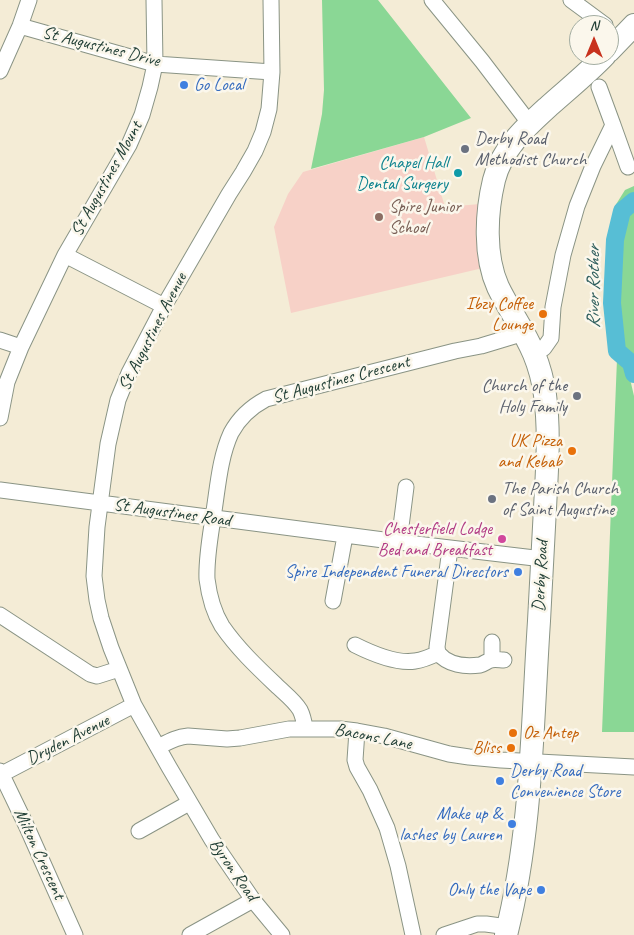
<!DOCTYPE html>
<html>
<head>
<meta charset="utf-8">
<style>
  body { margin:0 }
  #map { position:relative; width:634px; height:935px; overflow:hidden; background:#f4ecd6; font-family:Caveat,sans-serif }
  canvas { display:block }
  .north { position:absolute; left:569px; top:15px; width:50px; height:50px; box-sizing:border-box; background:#fbf7ec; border:1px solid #a3ada2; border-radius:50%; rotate:0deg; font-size:14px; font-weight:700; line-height:20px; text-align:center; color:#1f3d34 }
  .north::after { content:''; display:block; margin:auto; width:18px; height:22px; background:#c8321e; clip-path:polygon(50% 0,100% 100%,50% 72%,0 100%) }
</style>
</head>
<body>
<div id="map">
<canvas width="634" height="935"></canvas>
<div class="north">N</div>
</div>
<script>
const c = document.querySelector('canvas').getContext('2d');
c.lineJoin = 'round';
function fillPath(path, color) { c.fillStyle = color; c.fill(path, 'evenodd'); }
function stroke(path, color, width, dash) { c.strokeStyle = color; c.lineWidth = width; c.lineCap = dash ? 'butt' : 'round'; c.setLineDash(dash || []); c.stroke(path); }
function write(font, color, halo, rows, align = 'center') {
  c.font = font + ' Caveat,sans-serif'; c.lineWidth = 5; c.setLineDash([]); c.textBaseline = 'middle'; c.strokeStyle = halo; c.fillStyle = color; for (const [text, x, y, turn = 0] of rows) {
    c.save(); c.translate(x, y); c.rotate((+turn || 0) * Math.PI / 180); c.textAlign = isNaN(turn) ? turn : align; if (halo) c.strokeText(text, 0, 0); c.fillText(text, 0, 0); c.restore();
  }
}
fillPath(new Path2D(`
  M424 137 445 207 480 204 483 268 291 313 274 227 288 194 303 172Z`), '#f7d1c7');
fillPath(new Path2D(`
  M322 0H378L471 118 424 137 311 169 322 114 324 90Z
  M634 186V356L627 350 622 348 618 304 620 243 626 214 615 206 625 190Z
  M617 359 627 366 634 396V732H602Z`), '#8ad795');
stroke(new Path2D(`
  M634 201 622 211 615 240 612 303 617 351 631 363 634 374`), '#57bed5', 18);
const minor = new Path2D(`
  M271 0 272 72 269 109 263 132 255 151 243 172 229 194 164 306 129 373 118 400 108 444 97 527 94 576 97 600 101 618 111 648 134 705 169 767 212 840 253 900 282 935
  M432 0 482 61 530 124
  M571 0 605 25
  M20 26 155 64 272 72
  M0 71 20 26 29 0
  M613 125 628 167
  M65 255 164 306
  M0 340 21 347
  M534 354 544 348 551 338 553 307 563 255 577 206 593 166 613 125 599 87
  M0 418 7 382 21 347 65 255 129 145 142 115 150 87 155 64 154 0
  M0 490 399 542 543 559
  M399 542 406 487
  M333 601 345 536
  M0 615 90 674 97 676 119 669
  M492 642V660
  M355 645C371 653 397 664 415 661 423 660 430 657 438 653
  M438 653 437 647 450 549
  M438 653C448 665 465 667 480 665 484 664 487 661 491 660 495 659 500 660 504 660
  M305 728C304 721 303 716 300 710 294 700 284 693 276 685 257 667 237 648 222 626 214 613 209 595 207 579 206 557 211 533 214 511 218 485 220 457 231 433 239 418 251 407 266 399L455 351 481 346 524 333
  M357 731 355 760 357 767 370 790 387 828 398 866 413 935
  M158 747C168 742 176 737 188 736L227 739 240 738 289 729H340L357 731 384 736 449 754 469 757 501 760 634 767
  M0 771 26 825 75 935
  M0 775 134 705
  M139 831 189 803
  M190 935 253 900
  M444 935 477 924H486L508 927`);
const highway = new Path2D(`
  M609 51 634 25
  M506 935C532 832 532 726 539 621 541 583 543 546 545 508 547 470 550 432 545 395 543 381 539 366 534 354 524 330 509 310 498 287 484 256 486 213 494 180 502 148 526 127 549 106 568 89 588 73 605 55`);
stroke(minor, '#8a9485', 17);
stroke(highway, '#8a9485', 24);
stroke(minor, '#fff', 15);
stroke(highway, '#fff', 22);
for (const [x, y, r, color] of [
  [184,85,5,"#3f7fe0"],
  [465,149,5,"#6b7280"],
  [458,173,5,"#0f9aa8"],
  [379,217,5,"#8d6e63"],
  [543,314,5,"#e8710a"],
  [577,396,5,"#6b7280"],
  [572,451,5,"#e8710a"],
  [492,499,5,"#6b7280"],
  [502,539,5,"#d1479c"],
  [518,572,5,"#3f7fe0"],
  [513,733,5,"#e8710a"],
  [511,748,5,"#e8710a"],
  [500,781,5,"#3f7fe0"],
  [512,824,5,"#3f7fe0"],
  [541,890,5,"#3f7fe0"]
]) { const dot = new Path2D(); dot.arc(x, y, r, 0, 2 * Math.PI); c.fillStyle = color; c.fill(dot); stroke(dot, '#fbf7ec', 2); }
write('18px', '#1f3d34', '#fbf7ec', [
  ["St Augustines Drive",101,47,14],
  ["St Augustines Mount",107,179,-61],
  ["St Augustines Avenue",153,332,-63],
  ["St Augustines Crescent",341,380,-15],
  ["St Augustines Road",172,513,8],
  ["Derby Road",541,576,-87],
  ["Bacons Lane",373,737,11],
  ["Dryden Avenue",68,740,-27],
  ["Milton Crescent",39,854,65],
  ["Byron Road",233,870,55]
]);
write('18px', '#366cbe', '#fbf7ec', [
  ["Go Local",194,85,"left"],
  ["Spire Independent Funeral Directors",508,572],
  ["Derby Road",510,771,"left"],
  ["Convenience Store",510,792,"left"],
  ["Make up &",502,814],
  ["lashes by Lauren",502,835],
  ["Only the Vape",531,890]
], 'right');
write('18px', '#5b616d', '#fbf7ec', [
  ["Derby Road",475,139],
  ["Methodist Church",475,160],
  ["Church of the",567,386,"right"],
  ["Holy Family",567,407,"right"],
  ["The Parish Church",502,489],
  ["of Saint Augustine",502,510]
], 'left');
write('18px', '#0d838f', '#fbf7ec', [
  ["Chapel Hall",448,163],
  ["Dental Surgery",448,184]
], 'right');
write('18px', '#785e54', '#fbf7ec', [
  ["Spire Junior",389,207],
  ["School",389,228]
], 'left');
write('18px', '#c56008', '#fbf7ec', [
  ["Ibzy Coffee",533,304],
  ["Lounge",533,325],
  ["UK Pizza",562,441],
  ["and Kebab",562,462],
  ["Oz Antep",523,733,"left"],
  ["Bliss",501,748]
], 'right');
write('18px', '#b23c85', '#fbf7ec', [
  ["Chesterfield Lodge",492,529],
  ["Bed and Breakfast",492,550]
], 'right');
write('italic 19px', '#2d5d5c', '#fbf7ec', [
  ["River Rother",594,287,-90]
]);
</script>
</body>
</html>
